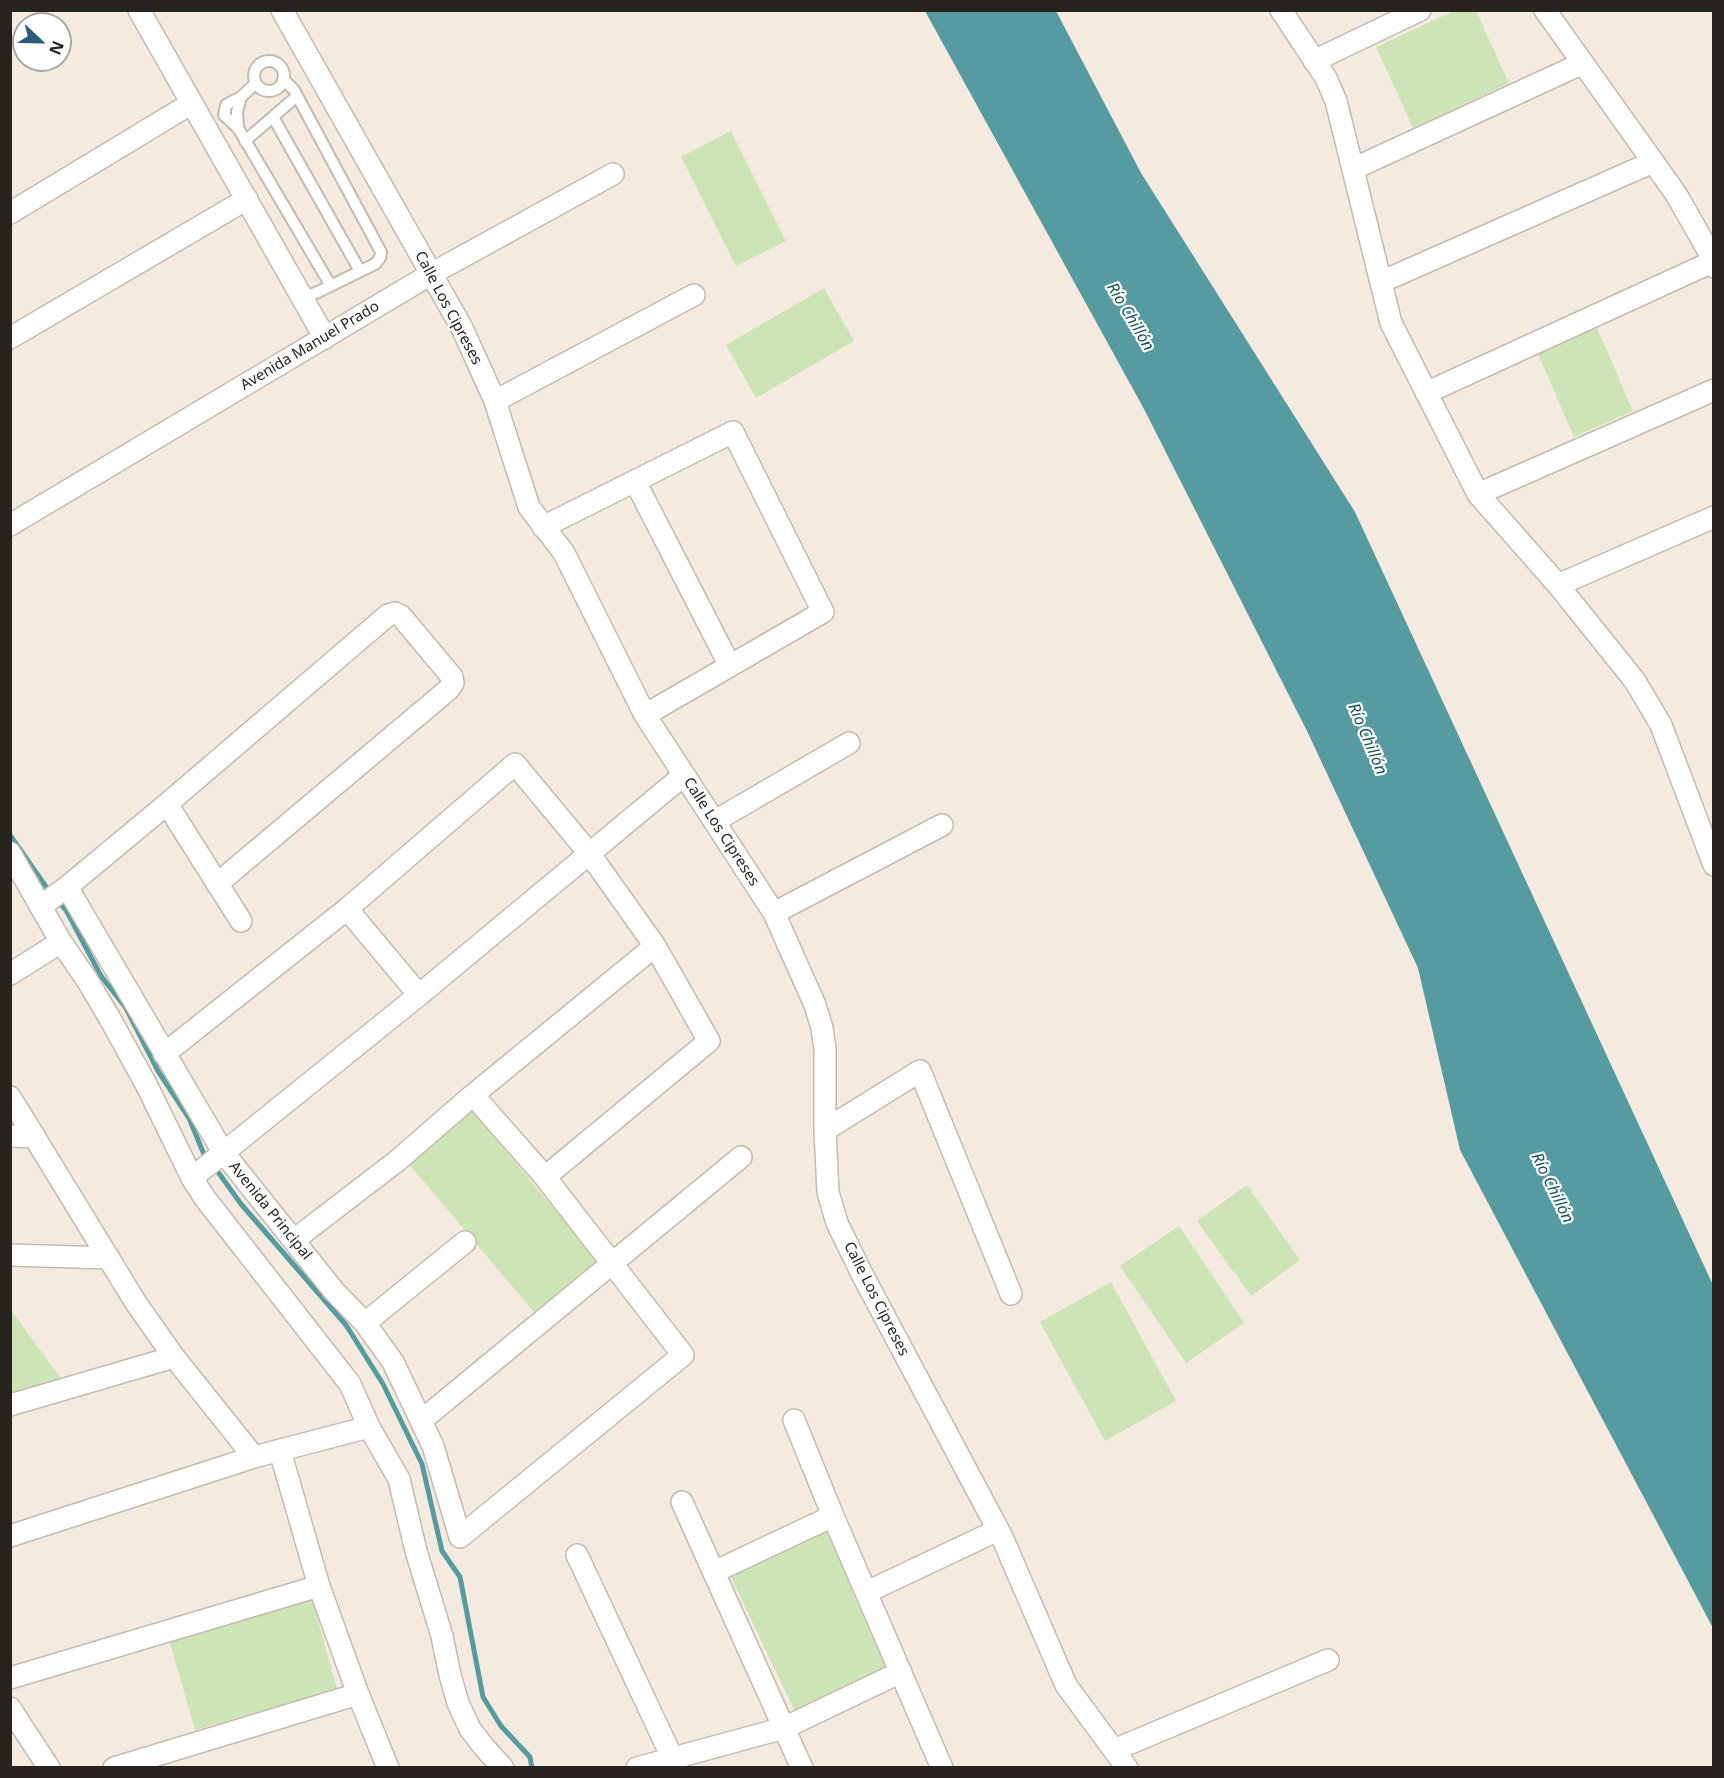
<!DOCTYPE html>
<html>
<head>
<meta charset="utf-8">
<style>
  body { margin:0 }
  #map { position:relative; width:1724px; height:1778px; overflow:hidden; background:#f5eadf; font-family:"Noto Sans",sans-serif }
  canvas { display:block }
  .frame { position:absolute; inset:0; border:12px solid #27231f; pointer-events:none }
  .north { position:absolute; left:12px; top:12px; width:60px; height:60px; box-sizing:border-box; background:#fff; border:2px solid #a9a7a5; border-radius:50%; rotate:112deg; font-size:16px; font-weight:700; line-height:24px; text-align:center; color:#27231f }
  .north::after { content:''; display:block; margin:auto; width:21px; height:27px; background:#2b5d7a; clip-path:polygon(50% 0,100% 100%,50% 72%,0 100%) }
</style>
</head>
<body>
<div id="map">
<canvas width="1724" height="1778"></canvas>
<div class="frame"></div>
<div class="north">N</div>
</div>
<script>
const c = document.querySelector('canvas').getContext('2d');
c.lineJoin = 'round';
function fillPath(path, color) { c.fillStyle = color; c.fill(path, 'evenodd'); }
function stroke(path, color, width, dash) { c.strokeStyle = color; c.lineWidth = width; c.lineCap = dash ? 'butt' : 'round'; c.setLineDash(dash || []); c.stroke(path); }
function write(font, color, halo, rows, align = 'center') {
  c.font = font + ' "Noto Sans",sans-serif'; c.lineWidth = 4.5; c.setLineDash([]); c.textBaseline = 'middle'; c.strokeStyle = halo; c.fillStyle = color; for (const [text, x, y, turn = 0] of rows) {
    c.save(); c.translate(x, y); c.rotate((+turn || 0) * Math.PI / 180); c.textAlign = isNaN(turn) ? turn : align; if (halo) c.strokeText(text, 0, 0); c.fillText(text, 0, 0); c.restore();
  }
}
fillPath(new Path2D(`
  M1454 11H1476L1509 83 1413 128 1376 47Z
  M731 131 786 241 736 266 681 157Z
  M824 288 854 341 756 398 726 345Z
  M1597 328 1633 411 1574 437 1538 354Z
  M470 1109 601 1264 539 1318 408 1163Z
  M1247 1185 1300 1260 1251 1296 1197 1221Z
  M1179 1226 1244 1323 1186 1363 1120 1266Z
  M1111 1282 1176 1401 1105 1441 1040 1322Z
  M11 1310 62 1380 11 1396Z
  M826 1527 891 1667 795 1712 729 1573Z
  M311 1595 337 1689 195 1730 168 1636Z`), '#cde4b6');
fillPath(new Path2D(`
  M925 11H1056L1141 173 1355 512 1713 1285V1628L1460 1150 1418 968 1307 731 1144 409Z`), '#559ba0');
stroke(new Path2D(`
  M10 835 51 894
  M57 901 66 910 101 976 126 1008 158 1071 189 1118 203 1152 207 1158
  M213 1165 241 1204 346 1325 383 1384 422 1464 442 1551 460 1577 483 1697 501 1726 530 1757 532 1768`), '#559ba0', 5);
const service = new Path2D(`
  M254 76a15 15 0 1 1 30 0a15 15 0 1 1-30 0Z
  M283 79 294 90 381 252 380 258 375 264 318 292 303 298
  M256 83 241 97 226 105 224 115 238 128 331 286
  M273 117 360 271
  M238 128 237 112 241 97
  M245 141 297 96`);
const minor = new Path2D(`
  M139 10 325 338
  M282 10 462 328 495 401 529 507 564 553 645 715 774 913 815 1005 822 1028 825 1049V1130L828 1192 837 1223 862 1274 1002 1537 1066 1685 1127 1768
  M1281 10 1326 78 1336 101 1391 323 1478 494 1558 585 1635 681 1661 725 1714 865
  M1545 10 1676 194 1709 252 1714 267
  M1314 61 1420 10
  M1353 169 1583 63
  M10 213 192 103
  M1381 282 1653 162
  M10 338 247 199
  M1426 393 1712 262
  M495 401 694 295
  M635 481 730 666
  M1478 494 1714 390
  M10 525 431 274 613 174
  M543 527 733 432 823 612 645 715
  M1558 585 1714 517
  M167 804 241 921
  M715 821 849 743
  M10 853 61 942 87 980 109 1017 147 1086 192 1178 204 1197 350 1384 369 1427 399 1479 416 1551 442 1636 450 1675 458 1703 470 1729 484 1747 503 1768
  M67 887 223 1152 334 1291 365 1323 393 1362 433 1446 460 1537 683 1355 545 1177 473 1095
  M41 906 67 887 167 804 388 615 395 613 401 616 452 677 453 683 449 689 217 884
  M347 909 419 995
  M774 913 942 825
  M10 974 61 942
  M164 1054 347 909 515 764 589 853 655 946 709 1041 545 1177
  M10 1097 136 1303 174 1357 254 1457
  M825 1130 920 1071 1011 1294
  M10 1136 35 1137
  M192 1178 419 995 684 775
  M294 1240 397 1161 473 1095 655 946
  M10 1255 109 1258
  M365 1323 465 1242
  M10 1405 174 1357
  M422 1420 741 1157
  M794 1420 833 1516 942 1768
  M280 1451 319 1586 358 1694 388 1768
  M682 1502 802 1768
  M10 1536 254 1457 369 1427
  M577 1555 677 1768
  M714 1572 833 1516
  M867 1592 998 1530
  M10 1678 319 1586
  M10 1708 49 1768
  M1114 1750 1328 1660
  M114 1768 358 1694
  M637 1768 784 1728 901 1672`);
stroke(service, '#c4baaf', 14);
stroke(minor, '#c4baaf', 24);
stroke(service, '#fff', 10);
stroke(minor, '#fff', 21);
write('15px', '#27231f', '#fff', [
  ["Calle Los Cipreses",448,308,62],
  ["Avenida Manuel Prado",310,346,-31],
  ["Calle Los Cipreses",721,832,57],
  ["Avenida Principal",270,1211,51],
  ["Calle Los Cipreses",876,1299,63]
]);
write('italic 16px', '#135155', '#fff', [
  ["Río Chillón",1130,317,59],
  ["Río Chillón",1367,739,67],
  ["Río Chillón",1552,1188,64]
]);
</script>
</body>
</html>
